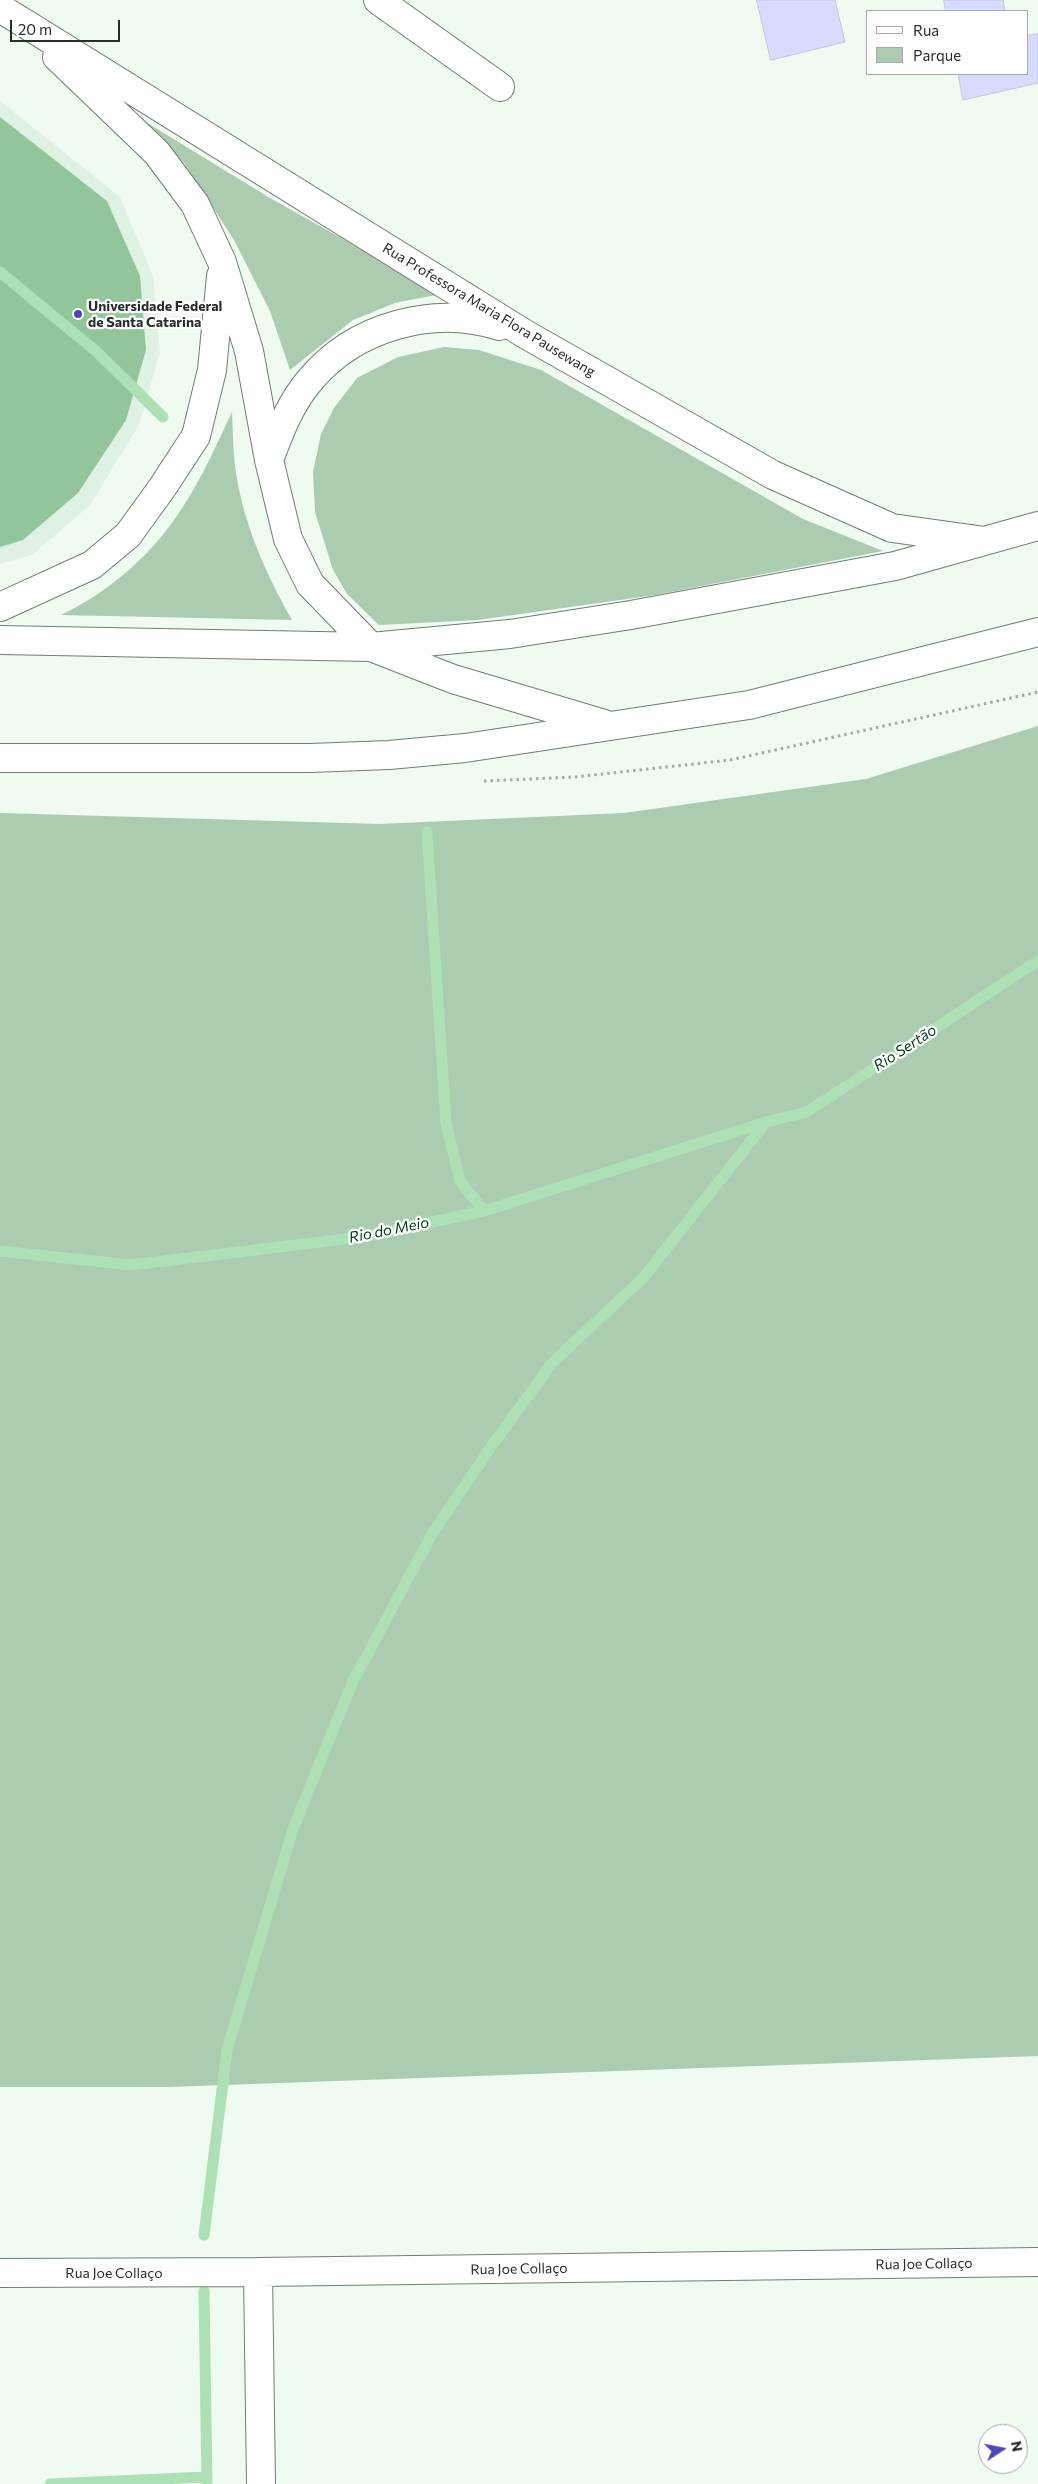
<!DOCTYPE html>
<html>
<head>
<meta charset="utf-8">
<style>
  body { margin:0 }
  #map { position:relative; width:1038px; height:2484px; overflow:hidden; background:#effaf0; font-family:Commissioner,sans-serif }
  canvas { display:block }
  .legend { position:absolute; left:866px; top:10px; width:162px; height:65px; box-sizing:border-box; background:#fff; border:1px solid #a9aba9; margin:0; padding:6px 9px; list-style:none; font-size:15px; color:#282c29 }
  .legend li { display:flex; align-items:center; gap:10px; height:25px }
  .legend b { width:25px; border:1px solid #a9aba9 }
  .north { position:absolute; left:978px; top:2424px; width:50px; height:50px; box-sizing:border-box; background:#fff; border:1px solid #a9aba9; border-radius:50%; rotate:79deg; font-size:14px; font-weight:700; line-height:20px; text-align:center; color:#282c29 }
  .north::after { content:''; display:block; margin:auto; width:18px; height:22px; background:#4e45bc; clip-path:polygon(50% 0,100% 100%,50% 72%,0 100%) }
  .scale { position:absolute; left:10px; top:20px; width:110px; height:22px; box-sizing:border-box; border:2px solid #282c29; border-top:0; padding-left:6px; font-size:15px; line-height:18px; white-space:nowrap; color:#282c29; -webkit-text-stroke:4px #fff; paint-order:stroke }
</style>
</head>
<body>
<div id="map">
<canvas width="1038" height="2484"></canvas>
<ul class="legend">
<li><b style="height:6px;background:#fff"></b>Rua</li>
<li><b style="height:14px;background:#abccb0"></b>Parque</li>
</ul>
<div class="north">N</div>
<div class="scale">20 m</div>
</div>
<script>
const c = document.querySelector('canvas').getContext('2d');
c.lineJoin = 'round';
function fillPath(path, color) { c.fillStyle = color; c.fill(path, 'evenodd'); }
function stroke(path, color, width, dash) { c.strokeStyle = color; c.lineWidth = width; c.lineCap = dash ? 'butt' : 'round'; c.setLineDash(dash || []); c.stroke(path); }
function write(font, color, halo, rows, align = 'center') {
  c.font = font + ' Commissioner,sans-serif'; c.lineWidth = 4.5; c.setLineDash([]); c.textBaseline = 'middle'; c.strokeStyle = halo; c.fillStyle = color; for (const [text, x, y, turn = 0] of rows) {
    c.save(); c.translate(x, y); c.rotate((+turn || 0) * Math.PI / 180); c.textAlign = isNaN(turn) ? turn : align; if (halo) c.strokeText(text, 0, 0); c.fillText(text, 0, 0); c.restore();
  }
}
fillPath(new Path2D(`
  M0 101 120 197 153 276 160 352 139 425 90 505 32 555 0 564Z`), '#dff1e2');
fillPath(new Path2D(`
  M136 116 270 198 441 294 395 303 353 320 290 370 270 311 234 240 184 163Z
  M444 347 479 350 541 370 803 519 883 551 655 595 478 620 379 625 347 594 333 570 315 512 313 472 321 434 334 408 357 378 398 357Z
  M232 412C233 432 233 453 236 473 244 525 266 574 292 620L61 615C105 594 146 560 174 520 198 487 215 448 232 412Z
  M1038 726V2056L168 2087H0V813L380 824 624 813 866 779Z`), '#abccb0');
fillPath(new Path2D(`
  M0 117 107 201 140 276 146 350 126 420 78 493 23 540 0 547Z`), '#92c59a');
stroke(new Path2D(`
  M0 272 97 352 163 417
  M427 832 446 1123 460 1181 484 1211
  M0 1251 131 1265 361 1237 484 1211 766 1122 807 1112 1038 961
  M204 2235 227 2050 293 1829 353 1681 431 1536 493 1444 553 1362 643 1278 766 1122
  M204 2291 207 2484
  M50 2484 207 2477`), '#ade1b5', 11);
const building = new Path2D(`
  M757 0H835L845 42 771 60Z
  M944 0H1003L1005 11H946Z
  M1038 34V83L963 100 958 74H1027V36Z`);
fillPath(building, '#d7dbff');
stroke(building, '#c4c5d1', 1);
const minor = new Path2D(`
  M378 0 500 87
  M258 2272 261 2484
  M0 2273 258 2272 1038 2262`);
const major = new Path2D(`
  M0 8 525 334 773 475 892 528 985 541
  M57 57 157 153 195 204 222 262 249 351 269 460 288 539 310 584 371 647 453 679 604 724
  M269 460C280 431 290 403 311 379 356 326 434 305 499 326
  M0 607 92 565 128 535 162 488 196 436 212 370 221 276
  M0 640 371 647 510 634 631 615 895 566 1038 526
  M0 758H310L389 755 465 748 749 705 1038 632`);
stroke(minor, '#737c74', 30);
stroke(major, '#737c74', 30);
stroke(new Path2D(`
  M484 781 575 777 730 760 1038 692`), '#a3aba4', 3, [2.5, 4]);
stroke(minor, '#fff', 28);
stroke(major, '#fff', 28);
for (const [x, y, r, color] of [
  [78,314,5,"#4e45bc"]
]) { const dot = new Path2D(); dot.arc(x, y, r, 0, 2 * Math.PI); c.fillStyle = color; c.fill(dot); stroke(dot, '#fff', 2); }
write('bold 14px', '#282c29', '#fff', [
  ["Universidade Federal",88,306],
  ["de Santa Catarina",88,322]
], 'left');
write('14px', '#282c29', '#fff', [
  ["Rua Professora Maria Flora Pausewang",489,310,31],
  ["Rua Joe Collaço",924,2264,-1],
  ["Rua Joe Collaço",519,2269,-1],
  ["Rua Joe Collaço",114,2273]
]);
write('italic 15px', '#003b14', '#fff', [
  ["Rio Sertão",905,1048,-33],
  ["Rio do Meio",389,1230,-11]
]);
</script>
</body>
</html>
